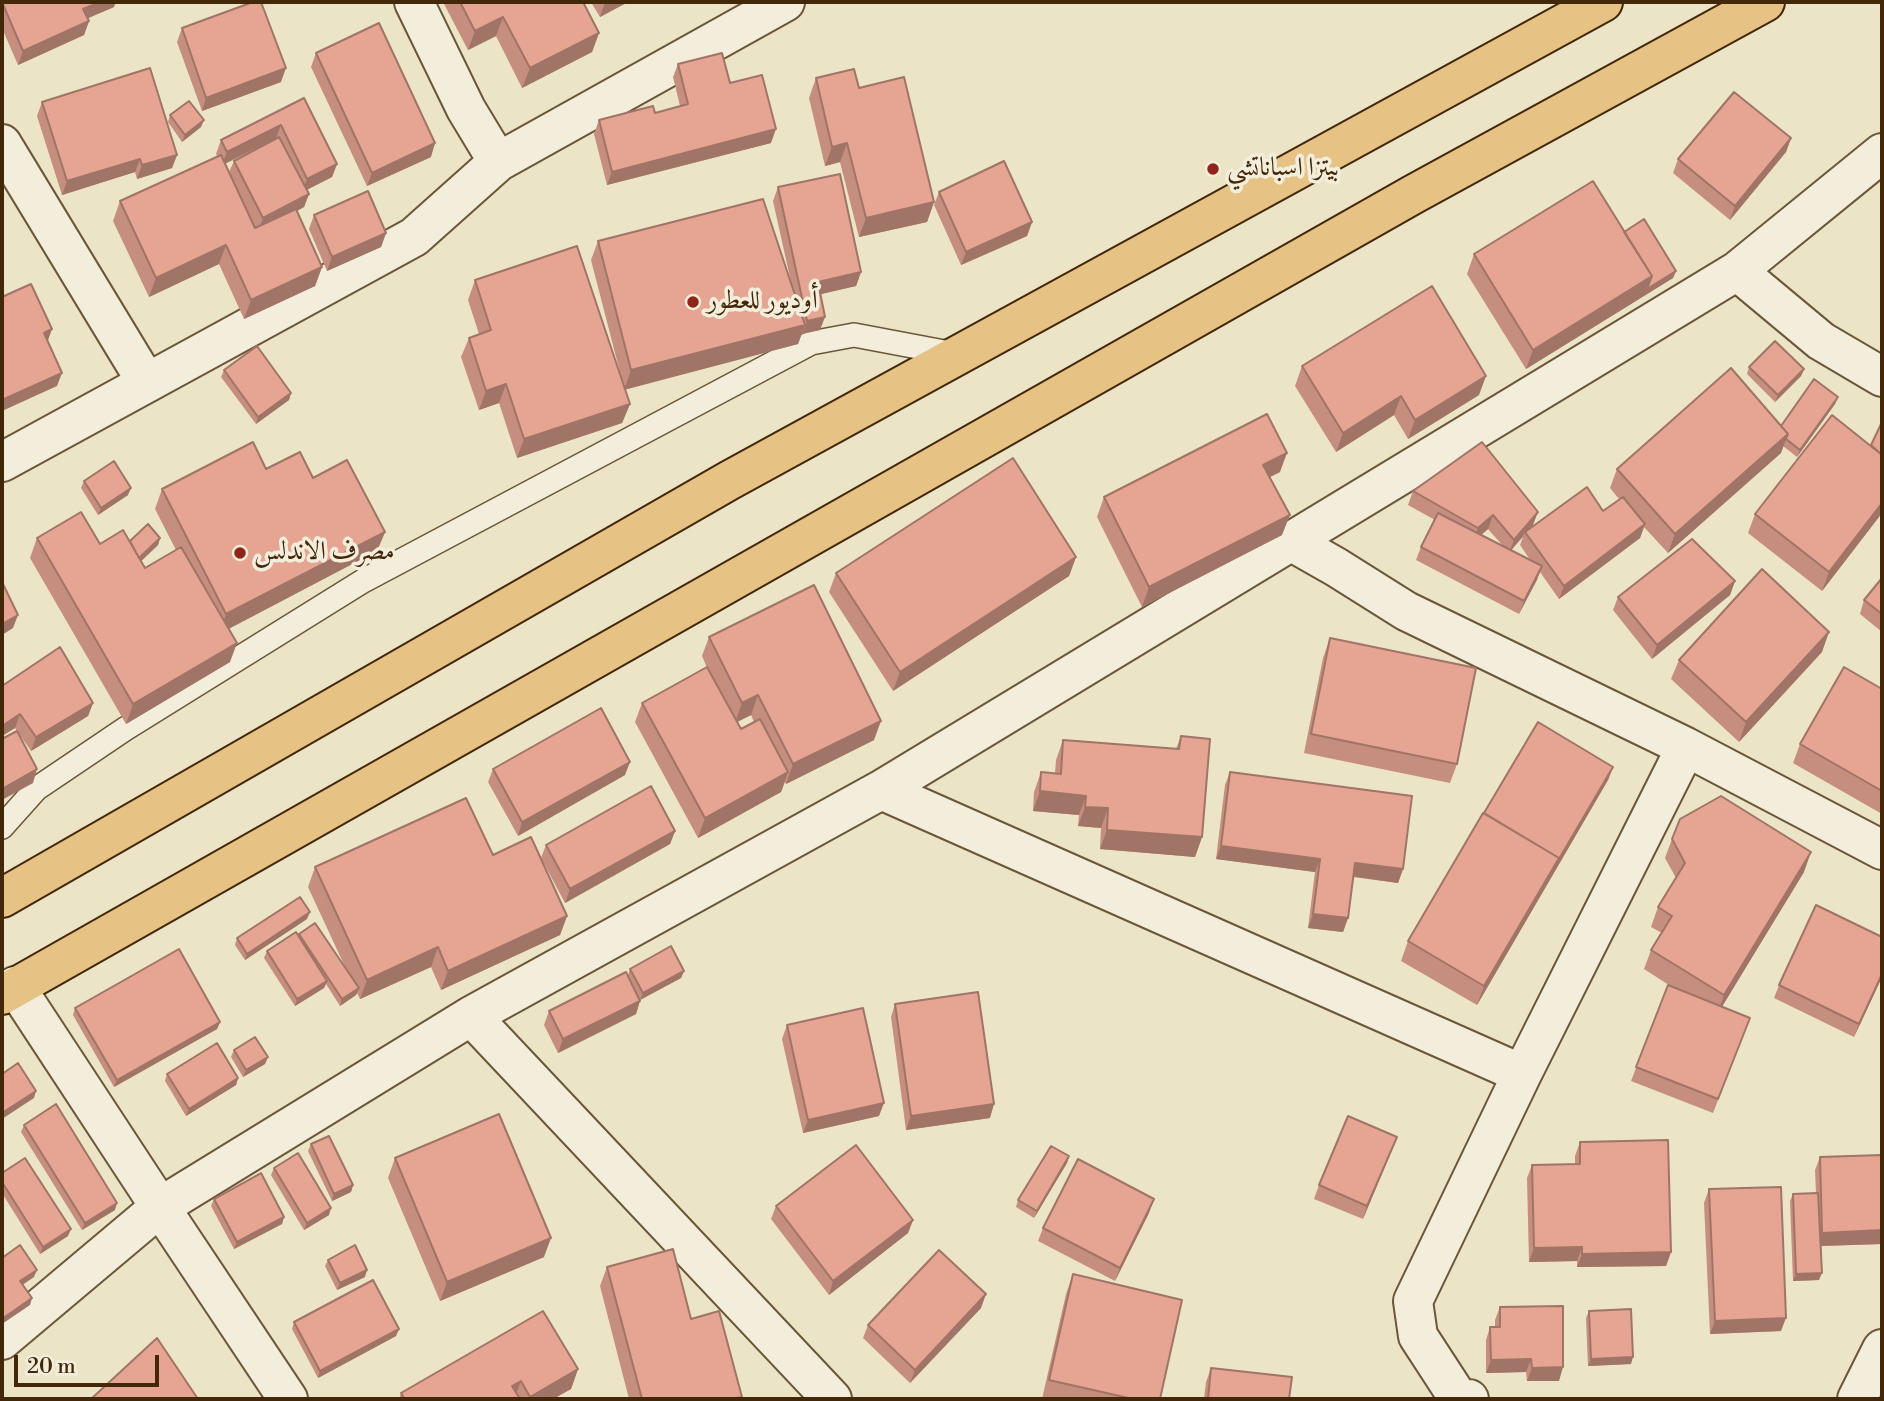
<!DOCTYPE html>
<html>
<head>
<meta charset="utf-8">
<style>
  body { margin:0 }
  #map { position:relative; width:1884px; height:1401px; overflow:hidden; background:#ece4c7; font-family:"Libre Bodoni",serif }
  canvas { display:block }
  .frame { position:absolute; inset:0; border:4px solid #422708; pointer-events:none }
  .scale { position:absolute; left:14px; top:1355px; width:145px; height:32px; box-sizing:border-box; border:4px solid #422708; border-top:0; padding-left:9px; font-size:21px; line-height:24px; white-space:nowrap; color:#422708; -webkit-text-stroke:5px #f3eddb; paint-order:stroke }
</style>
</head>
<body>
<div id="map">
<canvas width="1884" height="1401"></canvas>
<div class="frame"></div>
<div class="scale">20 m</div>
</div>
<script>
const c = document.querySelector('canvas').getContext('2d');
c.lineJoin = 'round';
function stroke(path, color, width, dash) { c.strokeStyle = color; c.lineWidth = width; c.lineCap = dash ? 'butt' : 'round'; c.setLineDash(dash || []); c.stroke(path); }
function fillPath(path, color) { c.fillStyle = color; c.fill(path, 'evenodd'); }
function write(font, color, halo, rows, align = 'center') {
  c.font = font + ' "Libre Bodoni",Amiri,serif'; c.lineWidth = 7; c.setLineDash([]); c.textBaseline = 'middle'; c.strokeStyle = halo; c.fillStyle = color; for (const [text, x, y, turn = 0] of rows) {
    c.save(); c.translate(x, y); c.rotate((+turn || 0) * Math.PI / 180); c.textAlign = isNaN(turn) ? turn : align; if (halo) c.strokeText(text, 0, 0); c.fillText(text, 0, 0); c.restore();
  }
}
const service = new Path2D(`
  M2 827 36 789 125 729 363 581 811 343 854 335 960 355`);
const minor = new Path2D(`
  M2 144 147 383
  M498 162 785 2
  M1737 271 1821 341 1882 377
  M2 462 414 237 498 162 466 109 414 2
  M1292 542 1336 567 1406 611 1686 747 1882 850
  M881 790 1522 1074
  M15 986 160 1207 288 1399
  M471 1016 832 1399
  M2 1340 160 1207 471 1016 881 790 1737 271 1882 153
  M1469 1399H1459L1418 1336 1413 1301 1522 1074 1686 747
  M1857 1399 1882 1349`);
const primary = new Path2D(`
  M2 898 730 480 1603 2
  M2 995 1414 194 1765 2`);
stroke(service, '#6c5638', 26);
stroke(minor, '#6c5638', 42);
stroke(primary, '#422708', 42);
stroke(service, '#f3eddb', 23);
stroke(minor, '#f3eddb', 38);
stroke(primary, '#e6c284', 38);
fillPath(new Path2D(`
  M2 2 114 7 88 18 89 21 84 35 18 65 2 28Z
  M443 2H583L599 33 592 52 522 88 496 36 468 50Z
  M591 2H628L600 17Z
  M182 28 281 82 202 111 177 42Z
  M316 53 431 157 367 186 311 67Z
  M678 64 730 83 771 143 607 185 594 134 599 120 655 113 680 106 673 77Z
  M816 78 859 88 934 202 927 222 859 237 840 162 825 166 809 98Z
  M304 98 337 164 332 177 307 190 309 194 304 207 297 211 322 267 315 286 244 319 219 264 149 297 113 221 120 201 217 156 216 154 221 140ZM265 144 234 161 229 172 225 164Z
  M42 102 177 155 172 168 137 179 135 172 62 195 37 116Z
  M170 115 201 127 182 142 168 122Z
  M1791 138 1786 152 1730 220 1673 173 1678 159Z
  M778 187 861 272 856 286 820 294V330L802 334V333L798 344 625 389 630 404 622 423 517 458 499 403 479 410 461 357 469 338 479 334 468 300 475 280 622 380 591 260 598 241 791 282 773 201Z
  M939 192 1032 222 1027 236 961 265 934 205Z
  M314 215 386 233 381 247 327 271 309 229Z
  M1624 232 1676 271 1673 278 1526 369 1467 274 1474 254Z
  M1302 366 1479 395 1408 439 1394 415 1336 452 1295 386Z
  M1749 367 1804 369 1801 376 1775 402 1747 374Z
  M224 370 291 393 289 400 256 424 221 377Z
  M1838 397 1835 404 1797 457 1783 446 1781 453 1668 553 1644 527 1640 538 1559 599 1540 572 1519 614 1416 560 1421 547 1435 520 1408 505 1413 491 1533 525 1603 511 1619 499 1610 488 1617 469 1781 426ZM1488 529 1503 546 1481 535ZM1523 537 1520 545 1531 561 1511 550Z
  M1882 422V513L1822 591 1748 533 1755 514 1871 445Z
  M266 469 313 478 385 532 377 551 228 629 230 662 126 724 30 558 37 538 100 544 160 538 158 545 141 561 145 568 176 550 155 509 162 489Z
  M1280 472 1270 477 1282 535 1142 607 1097 517 1104 497Z
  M84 481 128 495 98 515 81 488Z
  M1076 557 1069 576 893 691 829 592 836 573Z
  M1882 578V632L1860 614 1864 600Z
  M1735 581 1730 595 1652 659 1613 610 1618 597Z
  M709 637 874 740 786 784 785 782 781 792 698 838 635 722 642 703 708 670 702 656ZM751 715 754 722 741 729 737 722Z
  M1330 638 1457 764 1450 783 1304 753 1323 658Z
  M1822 652 1739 742 1671 679 1679 660Z
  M2 686 93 703 88 716 31 751 15 728 2 736Z
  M1882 689V814L1793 763 1800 744Z
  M1181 736 1202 837 1195 857 1100 849 1101 828 1078 826 1079 815 1033 811 1034 792 1041 772 1055 773 1056 760 1063 740 1176 749Z
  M1613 767 1608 780 1477 1005 1401 961 1408 941 1484 813Z
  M493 769 625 775 518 836 488 782Z
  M1230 772 1403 869 1398 883 1353 877 1348 918 1343 932 1308 928 1315 872 1216 859 1225 785Z
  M675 831 670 844 565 903 541 858 546 845Z
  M1672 839 1804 872 1722 1006 1750 1018 1713 1113 1631 1081 1668 985 1672 987 1644 969 1651 950 1662 933 1651 927 1658 907 1676 878 1665 858Z
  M493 855 567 916 560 935 441 990 431 967 360 999 357 993 356 995 340 1006 326 984 324 988 295 1006 264 958 267 951 298 936 299 934 346 969 308 887 315 867Z
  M307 919 245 960 235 945 237 938Z
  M630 969 684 971 681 978 640 1000 636 1014 558 1053 544 1025 549 1011 628 975Z
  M1882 977 1854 1037 1774 998 1779 985Z
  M895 1004 990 1118 906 1130 891 1017Z
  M75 1008 220 1022 217 1029 114 1087 73 1015Z
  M787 1025 879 1116 803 1133 782 1039Z
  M234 1050 268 1057 265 1064 243 1077 231 1057Z
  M167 1074 238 1078 236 1085 186 1116 165 1081Z
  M24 1125 115 1210 82 1230 21 1132Z
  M1397 1137 1363 1219 1314 1199 1319 1185Z
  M1580 1142 1671 1252 1666 1266 1577 1267V1261L1529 1262 1527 1178 1532 1165 1575 1164V1156Z
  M311 1144 353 1185 351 1192 332 1201 308 1151Z
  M1069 1156 1067 1163 1034 1218 1016 1207 1018 1200Z
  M1820 1157 1882 1244 1821 1246 1819 1280 1793 1281 1790 1201 1793 1194 1816 1193 1815 1170Z
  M395 1158 544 1257 440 1301 388 1178Z
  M274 1168 329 1215 304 1230 271 1175Z
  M2 1173 68 1236 40 1254 2 1193Z
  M1709 1189 1781 1331 1710 1334 1704 1203Z
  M214 1199 284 1217 282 1224 234 1249 211 1206Z
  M776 1206 913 1220 908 1233 829 1295 771 1219Z
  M1149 1213 1115 1281 1038 1241 1043 1228Z
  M328 1260 365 1277 337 1290 325 1266Z
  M607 1267 691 1319 742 1397 741 1399H629L600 1286Z
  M1073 1274 1160 1399H1042L1066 1294Z
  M1500 1307 1559 1381H1527L1526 1372 1486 1373V1340L1490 1327H1495V1320Z
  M981 1308 910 1383 863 1338 868 1325Z
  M1589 1311 1631 1364 1588 1366 1586 1318Z
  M294 1322 396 1336 318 1378 292 1329Z
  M1211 1368 1289 1399H1204L1206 1382Z
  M578 1369 571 1389 553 1399H399L401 1393Z`), '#c58e7e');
fillPath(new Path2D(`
  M100 2H116L114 7 79 22 83 9Z
  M605 2H628L600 17Z
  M503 17 496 36 468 50 475 31Z
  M89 21 84 35 18 65 23 51Z
  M599 33 592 52 522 88 530 68Z
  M286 68 281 82 202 111 206 98Z
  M204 120 201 127 182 142 185 135Z
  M281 125 276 138 222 165 227 152Z
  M776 129 771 143 607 185 612 172Z
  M1791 138 1786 152 1730 220 1735 206Z
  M435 143 431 157 367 186 372 173Z
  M847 143 840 162 825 166 832 147Z
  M177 155 172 168 137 179 142 165Z
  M140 159 135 172 62 195 67 181Z
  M337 164 332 177 302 192 307 179Z
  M309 194 304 207 258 232 263 218Z
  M934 202 927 222 859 237 866 218Z
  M1032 222 1027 236 961 265 966 252Z
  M386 233 381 247 327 271 332 257Z
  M226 245 219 264 149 297 156 278Z
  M322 267 315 286 244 319 251 300Z
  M1676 271 1673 278 1526 369 1533 350 1652 276Z
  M861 272 856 286 813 296 818 282Z
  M825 317 820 330 802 334 807 321Z
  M805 325 798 344 624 390 631 370Z
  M52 329 47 343 44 333Z
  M1804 369 1801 376 1775 402 1778 395Z
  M62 373 57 386 2 411V400Z
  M1486 376 1479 395 1408 439 1415 420Z
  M506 384 499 403 479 410 486 391Z
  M291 393 289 400 256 424 258 417Z
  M1401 396 1394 415 1336 452 1343 433Z
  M1838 397 1835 404 1797 457 1800 450Z
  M630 404 622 423 517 458 524 439Z
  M1788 434 1781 453 1668 553 1675 534Z
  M1287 453 1280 472 1256 484 1263 465Z
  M131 488 128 495 98 515 101 508Z
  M1882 503V513L1822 591 1829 572Z
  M1538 512 1533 525 1525 532 1523 536 1509 553 1514 540Z
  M1290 515 1282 535 1142 607 1149 587Z
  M1493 515 1488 529 1473 542 1478 528Z
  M1645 524 1640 538 1559 599 1564 586Z
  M385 532 377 551 219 634 226 614Z
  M160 538 158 545 133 569 135 562Z
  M1076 557 1069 576 893 691 900 672Z
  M1542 566 1537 580 1519 614 1524 601Z
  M1735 581 1730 595 1652 659 1657 645Z
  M18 615 13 628 2 635V624Z
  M1829 632 1822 652 1739 742 1746 722Z
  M237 643 230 662 126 724 133 704Z
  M758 695 751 715 735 723 742 703Z
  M93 703 88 716 31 751 36 737Z
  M20 714 15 728 2 736V726Z
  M881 721 874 740 786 784 793 764Z
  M630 762 625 775 518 836 522 822Z
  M1613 767 1608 780 1477 1005 1484 986Z
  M37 769 33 783 2 800V789Z
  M788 772 781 792 698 838 705 818Z
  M1040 791 1086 796 1079 815 1033 811Z
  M1085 807 1108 808 1101 828 1078 826Z
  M1107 830 1202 837 1195 857 1100 849Z
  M675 831 670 844 565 903 570 889Z
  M1221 846 1320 859 1315 872 1216 859Z
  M1811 852 1804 872 1717 1015 1724 995Z
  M1355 863 1403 869 1398 883 1350 876Z
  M310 912 307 919 245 960 247 954Z
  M1313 914 1348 918 1343 932 1308 928Z
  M567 916 560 935 441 990 448 971Z
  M438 947 431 967 360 999 367 980Z
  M684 971 681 978 640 1000 643 993Z
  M1882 974V977L1854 1037 1859 1024Z
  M327 981 324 988 295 1006 297 999Z
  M359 988 356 995 340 1006 342 999Z
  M640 1001 636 1014 558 1053 563 1039Z
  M220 1022 217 1029 114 1087 117 1080Z
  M268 1057 265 1064 243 1077 246 1070Z
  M238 1078 236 1085 186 1116 189 1109Z
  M36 1091 34 1098 2 1119V1113Z
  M884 1103 879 1116 803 1133 808 1120Z
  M994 1104 990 1118 906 1130 911 1116Z
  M1397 1137 1392 1150 1363 1219 1367 1206Z
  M1069 1156 1067 1163 1034 1218 1037 1211Z
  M353 1185 351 1192 332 1201 334 1194Z
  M1154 1199 1149 1213 1115 1281 1120 1268Z
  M117 1203 115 1210 82 1230 85 1223Z
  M331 1208 329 1215 304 1230 307 1223Z
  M284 1217 282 1224 234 1249 237 1242Z
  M913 1220 908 1233 829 1295 833 1281Z
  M71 1229 68 1236 40 1254 43 1247Z
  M1882 1230V1244L1818 1246 1822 1233Z
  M551 1238 544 1257 440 1301 447 1282Z
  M1582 1247 1577 1261 1529 1262 1534 1248Z
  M1671 1252 1666 1266 1577 1267 1582 1254Z
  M37 1270 34 1277 18 1288 20 1281Z
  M367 1270 365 1277 337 1290 340 1283Z
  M1822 1273 1819 1280 1793 1281 1796 1274Z
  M986 1294 981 1308 910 1383 915 1370Z
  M32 1298 30 1305 2 1324V1319Z
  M1786 1318 1781 1331 1710 1334 1715 1321Z
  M399 1329 396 1336 318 1378 320 1371Z
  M1633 1357 1631 1364 1588 1366 1591 1359Z
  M1531 1359 1526 1372 1486 1373 1491 1360Z
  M1563 1367 1559 1381H1527L1532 1368Z
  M578 1369 571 1389 553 1399H529L530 1397Z
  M521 1381 514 1399 512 1386Z`), '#a07466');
const building = new Path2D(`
  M2 2H100L83 9 89 21 23 51Z
  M253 2H261L286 68 206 98 182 28Z
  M460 2H583L599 33 530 68 503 17 475 31Z
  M379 23 435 143 372 173 316 53Z
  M722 53 730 83 762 75 776 129 612 172 599 120 653 106 655 113 688 104 678 64Z
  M150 68 177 155 142 165 140 159 67 181 42 102Z
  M854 69 859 88 904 77 934 202 866 218 847 143 832 147 816 78Z
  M1734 92 1791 138 1735 206 1678 159Z
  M304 98 337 164 307 179 281 125 227 152 221 140Z
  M189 101 204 120 185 135 170 115Z
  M279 137 309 194 263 218 234 161Z
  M221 155 255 228 296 209 322 267 251 300 226 245 156 278 120 201Z
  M1004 161 1032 222 966 252 939 192Z
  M840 174 861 272 818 282 825 317 807 321 778 187Z
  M1593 181 1652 276 1533 350 1474 254Z
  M368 191 386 233 332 257 314 215Z
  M763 199 805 325 631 370 598 241Z
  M1644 219 1676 271 1647 289 1652 276 1624 232Z
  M577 246 630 404 524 439 506 384 486 391 469 338 491 330 475 280Z
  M31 284 52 329 44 333 62 373 2 400V297Z
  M1432 286 1486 376 1415 420 1401 396 1343 433 1302 366Z
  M1775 341 1804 369 1778 395 1749 367Z
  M257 346 291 393 258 417 224 370Z
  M1731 368 1788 434 1675 534 1617 469Z
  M1814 379 1838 397 1800 450 1786 439 1788 434 1781 426Z
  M1267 414 1287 453 1263 465 1290 515 1149 587 1104 497Z
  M1832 415 1882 455V503L1829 572 1755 514Z
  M1882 422V455L1871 445Z
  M253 442 266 469 300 452 313 478 347 460 385 532 226 614 162 489Z
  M1482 442 1538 512 1514 540 1493 515 1478 528 1413 491Z
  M1013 458 1076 557 900 672 836 573Z
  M114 461 131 488 101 508 84 481Z
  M1587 487 1603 511 1623 497 1645 524 1564 586 1525 532Z
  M81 512 100 544 123 530 145 568 181 547 237 643 133 704 37 538Z
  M1438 513 1542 566 1524 601 1421 547Z
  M148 524 160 538 139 558 130 541Z
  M1692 539 1735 581 1657 645 1618 597Z
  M1762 569 1829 632 1746 722 1679 660Z
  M1882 578V614L1864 600Z
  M2 582 18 615 2 624Z
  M814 585 881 721 793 764 758 695 742 703 709 637Z
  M1330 638 1476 668 1457 764 1311 734Z
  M60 647 93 703 36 737 20 714 2 726V686Z
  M707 667 741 729 760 719 788 772 705 818 642 703Z
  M1844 667 1882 689V791L1800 744Z
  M601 708 630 762 522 822 493 769Z
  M1538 722 1613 767 1556 864 1559 858 1484 813Z
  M17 731 37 769 2 789V739Z
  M1181 736 1210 739 1202 837 1107 830 1108 808 1085 807 1086 796 1040 791 1041 772 1061 774 1063 740 1179 749Z
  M1230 772 1412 796 1403 869 1355 863 1348 918 1313 914 1320 859 1221 846Z
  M651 786 675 831 570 889 546 845Z
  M1721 796 1811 852 1724 995 1651 950 1672 916 1658 907 1685 863 1672 839 1680 819Z
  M466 798 493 855 531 837 567 916 448 971 438 947 367 980 315 867Z
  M1483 813 1559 858 1484 986 1408 941Z
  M300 897 310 912 247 954 237 938Z
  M1816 905 1882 937V974L1859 1024 1779 985Z
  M315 923 359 988 342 999 299 934Z
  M296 932 327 981 297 999 267 951Z
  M671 946 684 971 643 993 630 969Z
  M179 949 220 1022 117 1080 75 1008Z
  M626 972 640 1001 563 1039 549 1011Z
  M1668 985 1750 1018 1718 1099 1636 1067Z
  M978 992 994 1104 911 1116 895 1004Z
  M863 1008 884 1103 808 1120 787 1025Z
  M255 1037 268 1057 246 1070 234 1050Z
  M217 1043 238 1078 189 1109 167 1074Z
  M18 1063 36 1091 2 1113V1074Z
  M56 1104 117 1203 85 1223 24 1125Z
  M499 1114 551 1238 447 1282 395 1158Z
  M1348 1116 1397 1137 1367 1206 1319 1185Z
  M329 1136 353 1185 334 1194 311 1144Z
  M1668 1140 1671 1252 1582 1254V1247L1534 1248 1532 1165 1580 1164V1142Z
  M856 1145 913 1220 833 1281 776 1206Z
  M1051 1146 1069 1156 1037 1211 1018 1200Z
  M298 1153 331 1208 307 1223 274 1168Z
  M1882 1155V1230L1822 1233 1820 1157Z
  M25 1158 71 1229 43 1247 2 1182V1173Z
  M1078 1159 1154 1199 1120 1268 1043 1228Z
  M261 1173 284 1217 237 1242 214 1199Z
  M1781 1187 1786 1318 1715 1321 1709 1189Z
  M1818 1193 1822 1273 1796 1274 1793 1194Z
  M20 1245 37 1270 20 1281 32 1298 2 1319V1258Z
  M355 1245 367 1270 340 1283 328 1260Z
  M673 1249 691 1319 719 1311 742 1397 732 1399H642L607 1267Z
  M939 1250 986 1294 915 1370 868 1325Z
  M1073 1274 1182 1300 1160 1399H1133L1049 1380Z
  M373 1280 399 1329 320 1371 294 1322Z
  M1563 1306V1367L1532 1368 1531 1359 1491 1360 1490 1327H1500V1307Z
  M1631 1309 1633 1357 1591 1359 1589 1311Z
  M543 1311 578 1369 530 1397 521 1381 512 1386 520 1399H405L401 1393Z
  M157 1338 198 1399H91Z
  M1211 1368 1292 1377 1289 1399H1208Z`);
fillPath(building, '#e5a592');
stroke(building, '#a07466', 2);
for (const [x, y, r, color] of [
  [1213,169,7,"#8f2418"],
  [693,302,7,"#8f2418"],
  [240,553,7,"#8f2418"]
]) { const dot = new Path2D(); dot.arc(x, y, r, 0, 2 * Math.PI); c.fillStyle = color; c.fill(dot); stroke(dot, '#f3eddb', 2.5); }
write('26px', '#422708', '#f3eddb', [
  ["بيتزا اسباناتشي",1227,169],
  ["أوديور للعطور",707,302],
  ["مصرف الاندلس",254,553]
], 'left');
</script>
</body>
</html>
